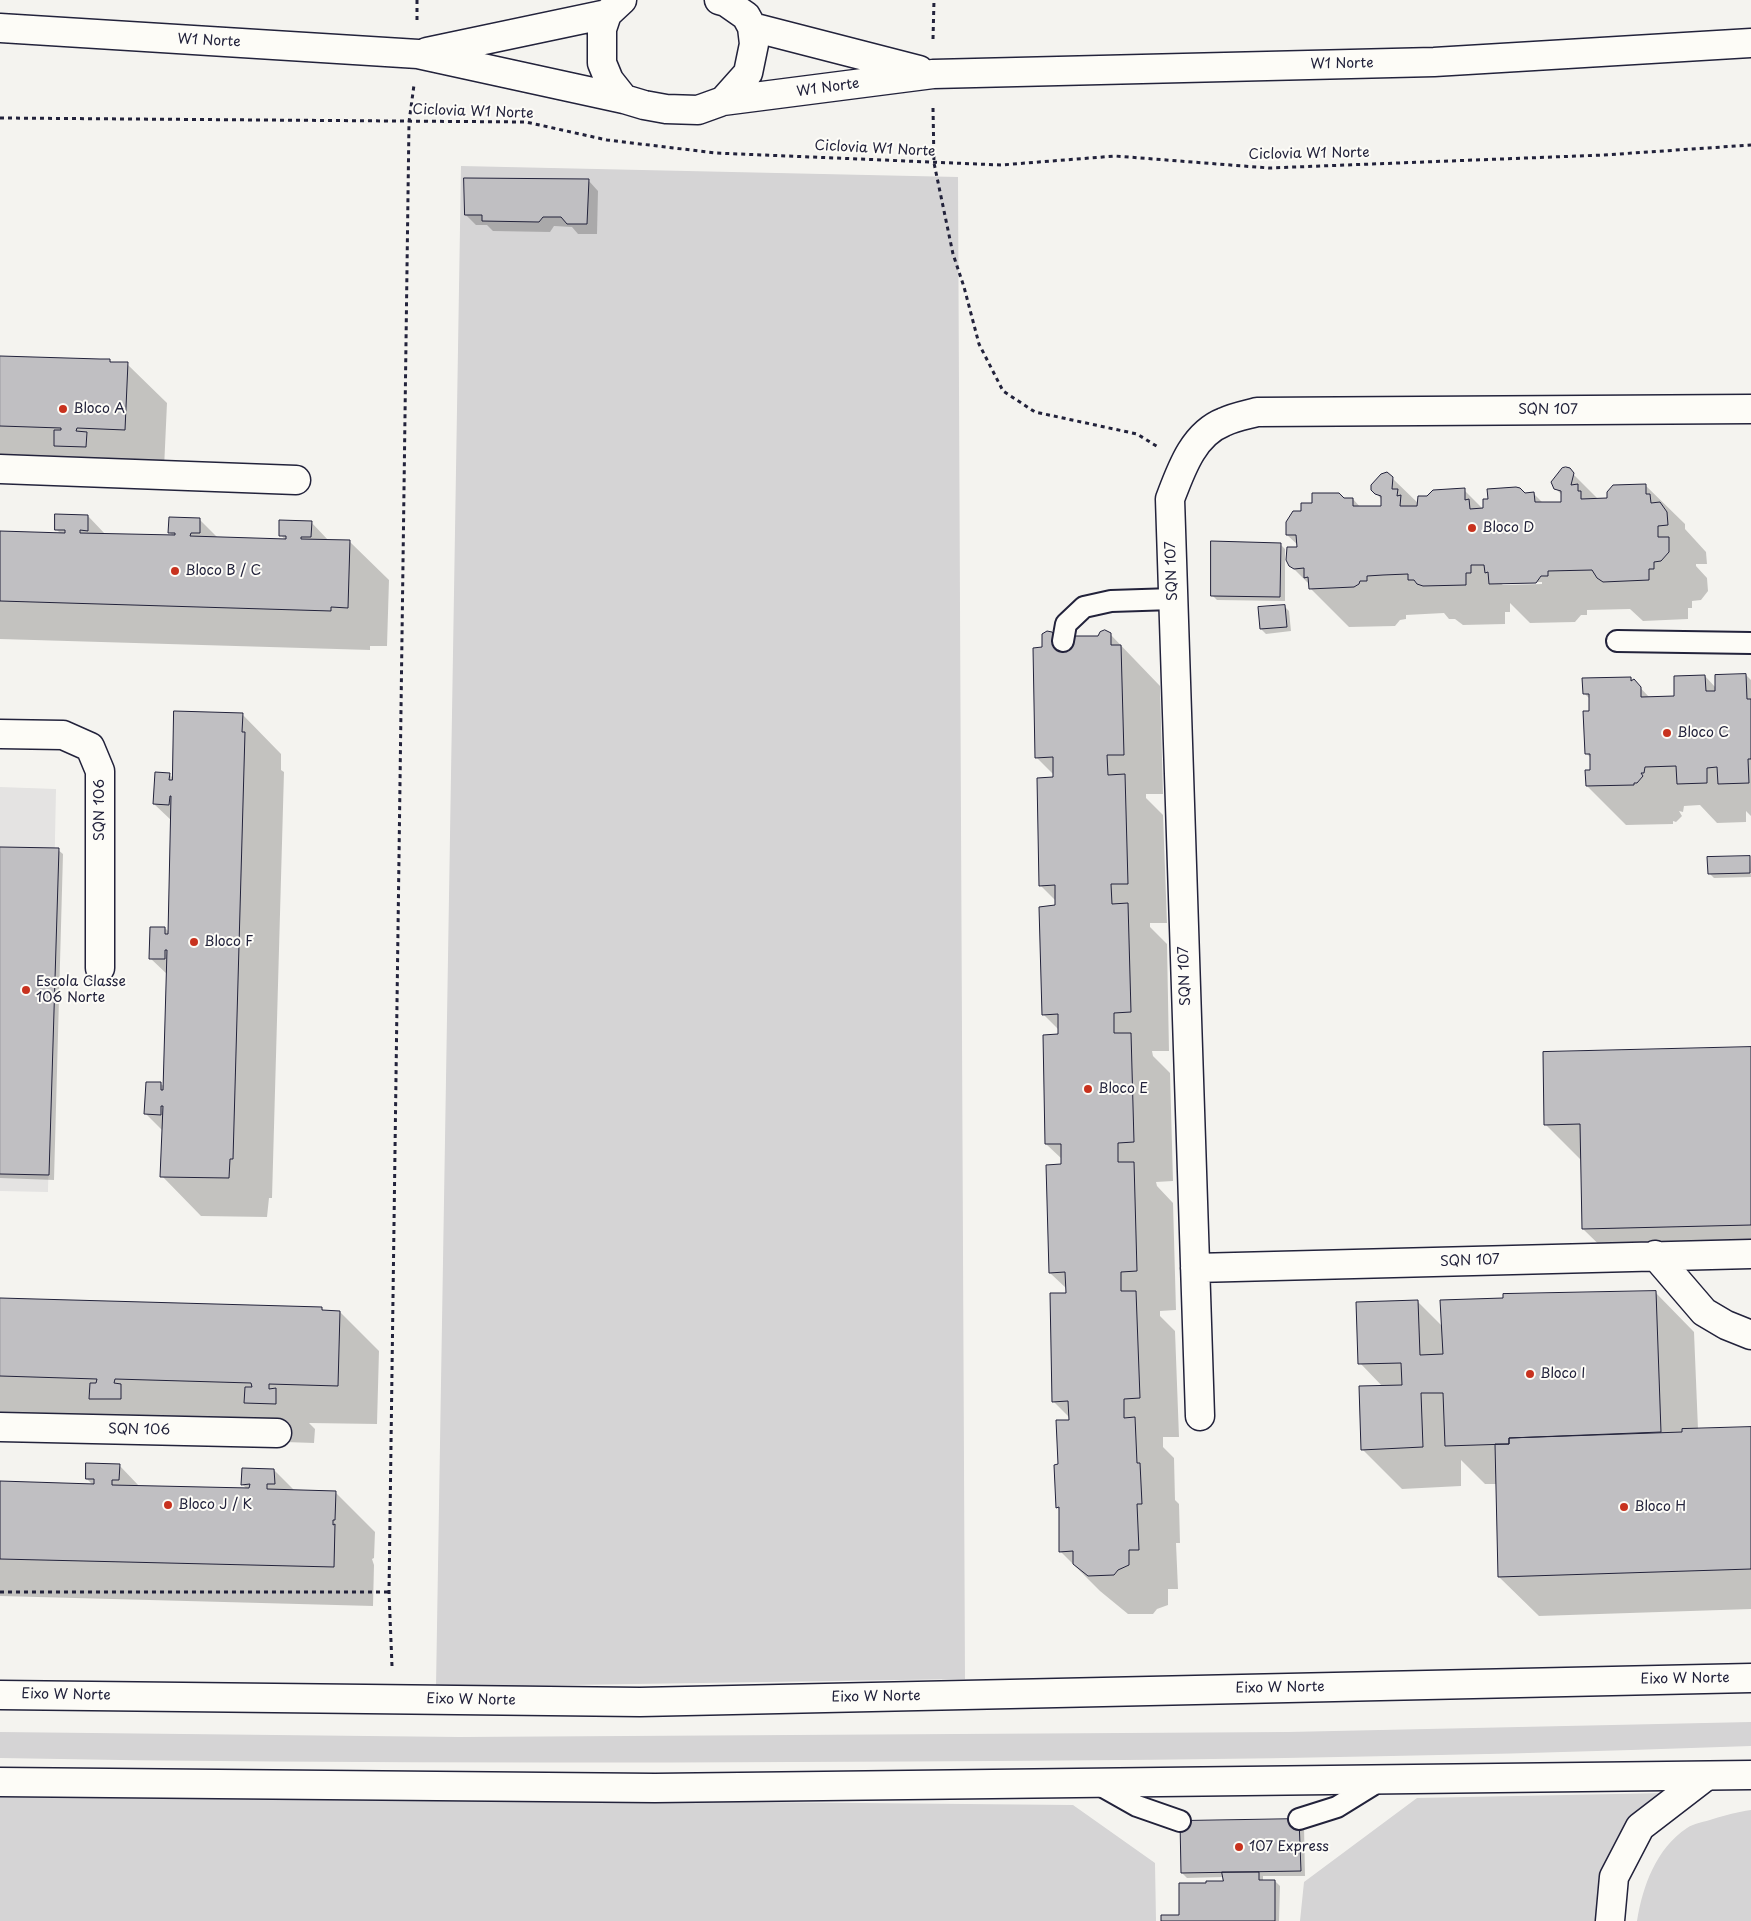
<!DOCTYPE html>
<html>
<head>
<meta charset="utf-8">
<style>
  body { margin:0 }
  canvas { display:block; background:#f4f3ef }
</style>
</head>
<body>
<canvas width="1751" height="1921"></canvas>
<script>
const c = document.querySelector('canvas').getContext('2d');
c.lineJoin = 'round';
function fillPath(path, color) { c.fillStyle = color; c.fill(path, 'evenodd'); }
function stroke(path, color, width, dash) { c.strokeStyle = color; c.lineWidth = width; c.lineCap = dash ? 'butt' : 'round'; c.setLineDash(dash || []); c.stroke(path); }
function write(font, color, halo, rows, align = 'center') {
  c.font = font + ' "Playpen Sans",sans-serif'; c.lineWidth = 4; c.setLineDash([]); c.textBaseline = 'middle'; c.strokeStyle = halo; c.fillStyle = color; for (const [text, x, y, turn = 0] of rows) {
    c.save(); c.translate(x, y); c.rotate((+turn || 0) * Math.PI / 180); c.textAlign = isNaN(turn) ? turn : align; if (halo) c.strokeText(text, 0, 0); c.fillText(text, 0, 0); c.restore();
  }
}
fillPath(new Path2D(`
  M0 787 56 789 48 1192 0 1191Z`), '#e4e3e2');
fillPath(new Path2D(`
  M461 166 958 177 965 1679 436 1687Z
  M1751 1722V1746C1431 1758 1112 1761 792 1762 528 1763 264 1763 0 1758V1732L460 1737 1288 1732Z
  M1666 1793 1609 1860 1598 1894 1595 1921H1300L1304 1882 1417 1798Z
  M0 1795 1073 1805 1155 1863 1156 1921H0Z
  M1751 1810V1921H1637C1643 1885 1656 1849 1687 1828 1694 1823 1705 1822 1713 1819 1726 1815 1737 1812 1751 1810Z`), '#d5d4d5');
fillPath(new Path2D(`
  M588 180 598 191 597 234H578L572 227 554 226 550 232 493 231 487 225H476L466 215Z
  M0 357 110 361 112 363 127 364 167 403 164 469 0 482Z
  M1569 470 1599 500H1608L1645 485 1685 524V529L1706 552 1707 564H1696V566L1707 578 1708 591 1701 600 1692 601V608H1688V619L1643 621 1630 609 1587 610V615H1581L1575 622 1530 623 1510 603V612H1505V624L1463 625 1455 619H1449L1444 613 1406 615V619L1400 620 1395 626 1349 627 1310 588V585L1292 567 1298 545 1287 535 1302 512 1344 499H1353L1361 508 1382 507V500L1376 493 1392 478 1419 504 1428 497 1464 490 1484 510 1525 494H1534L1543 503H1563V496L1555 488ZM1542 582V584L1503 585 1500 583Z
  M88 516 106 535 173 536 169 532 200 520 218 538 285 540 281 535 311 522 329 541H349L389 580 387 646H370V650L0 639V532L61 534 56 529Z
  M1280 544 1285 549V601L1217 600 1212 595Z
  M1284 606 1289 611 1291 631 1266 634 1261 629Z
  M1110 634 1160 686 1163 794H1146V798L1163 815 1167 923H1150V927L1167 944 1169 1051H1152L1153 1056 1170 1073 1173 1181 1156 1182 1157 1186 1173 1203 1176 1310 1160 1311V1316L1175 1331 1179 1437H1163V1447L1174 1458 1175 1500 1179 1504 1180 1543H1176L1178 1589H1168V1605L1157 1609 1153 1614H1128L1100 1591 1060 1551V1511L1057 1507 1059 1466 1070 1418 1053 1401 1067 1294V1289L1050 1273 1063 1160 1046 1144 1060 1035V1031L1043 1014 1057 902 1041 886 1054 775 1036 757 1044 648 1056 638 1099 637Z
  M1746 675 1751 680V816L1746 811V822L1717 823 1700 805 1684 806 1683 812 1679 811 1682 816 1676 822 1673 821V824L1626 825 1587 786 1591 772V758L1586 753 1590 699 1584 693 1631 678 1650 698 1676 697 1705 676 1716 688Z
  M242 714 281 754V770L284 772 272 1198H269L267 1217 201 1216 162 1176 163 1131 146 1114 161 1084 165 1087 168 975 150 958 165 928 169 932 172 821 154 804 169 774 174 779Z
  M0 848 58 850 63 854 54 1180 0 1178Z
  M1750 857 1751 877 1714 878 1709 873Z
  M1751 1049V1265L1623 1268 1583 1229 1582 1161 1545 1124Z
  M1655 1292 1694 1332 1698 1429 1751 1428V1609L1539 1616 1499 1577 1497 1484H1485L1461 1460V1486L1402 1489 1362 1449 1383 1387 1360 1363 1417 1301 1443 1327Z
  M0 1299 322 1309 324 1311 340 1312 379 1351 377 1424 309 1423 315 1429 314 1443 285 1442 0 1414Z
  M119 1465 140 1487 248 1490 242 1484 274 1470 295 1491 335 1492 375 1532 374 1558 372 1559 374 1565 373 1606 0 1596V1483L93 1485 87 1479Z
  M1304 1825 1305 1876H1263V1881H1275L1280 1886 1279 1921H1162L1180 1917 1224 1882V1877L1187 1878 1182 1873Z`), '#0003');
const building = new Path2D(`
  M464 178 589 179 587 224H567L561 217H543L539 222 482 221V215H465Z
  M0 356 100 359H110V362H128L125 430 77 428 76 431 87 432 86 447 54 446V430H61V428L0 426Z
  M1566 467 1570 468 1574 473 1571 485 1578 484V491H1581V499L1607 498V492L1613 485 1646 484V494H1650L1651 503 1660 502 1667 512 1668 525 1658 526V537H1669V552L1661 561 1654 562V569H1649V580L1603 582 1597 578 1592 570 1548 571V576H1541L1536 583 1489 584 1488 572 1485 573 1484 565H1471V573H1466V585L1423 586 1417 584 1414 580H1408V574L1383 575 1367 576V581H1360L1359 584 1354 587 1309 589 1308 577 1304 578V568L1294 569 1289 566 1286 560 1287 547H1297L1296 535H1286V522L1293 511H1301V503H1312V493H1339L1344 498H1353V506H1381V496L1375 494 1371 490V485L1381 474 1387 472 1393 477 1392 489H1398L1397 496 1401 495 1400 506H1417L1418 496H1427L1433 490 1465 488V500L1469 499 1470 509 1483 508V499H1488L1487 489 1516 487 1520 488 1525 493 1534 492 1535 502H1561V491L1554 489 1551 482 1562 468Z
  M55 514 88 515V531L80 530V533L175 535V533H168L169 517 200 518V533H191L190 536 286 539V536H279V520L312 521 311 537H301V539L350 540 348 608 331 607V611L0 601V531L65 533V530H55Z
  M1211 541 1281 543 1280 597 1211 596Z
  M1285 605 1287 627 1260 629 1258 607Z
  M1105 630 1111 633V645H1121L1124 755H1107L1108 775 1125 774 1128 884H1111L1112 904 1128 903 1131 1012 1114 1013V1033H1131L1134 1142 1118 1143V1162H1134L1137 1271 1121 1272V1291H1136L1140 1398 1124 1399V1418L1135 1417 1137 1463H1140L1142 1504H1137L1139 1550H1129V1565L1118 1570 1114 1575 1088 1576 1073 1564V1551L1059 1552V1507L1056 1508 1054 1465 1058 1464 1056 1420H1069L1068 1401 1052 1402 1050 1293H1066L1065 1272 1049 1273 1046 1165 1061 1164V1144H1045L1043 1035 1058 1034V1014L1042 1015 1039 907 1055 905V885L1039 886 1037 778 1053 777V757L1035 758 1033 648 1042 647V634L1047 631 1052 632 1055 636H1098L1100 632Z
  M1746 674 1747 699H1751V759H1748L1749 783 1718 784 1717 767 1707 768V783L1677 784 1676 766 1645 767 1644 773H1641L1643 776 1637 783H1634V785L1586 786 1585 770H1590V754H1585L1583 711H1589V694H1583L1582 678 1631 677V681L1634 679 1641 687V697L1674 696V676L1705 675 1706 691H1715V675Z
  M174 711 243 713 242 732H245L233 1159H230L229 1178 160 1177 163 1106H161V1115L144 1114 146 1082H161V1090H163L167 950H165V959H149L150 927H165V934H168L171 796H170L169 805 153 804 155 772 170 773 169 780H172Z
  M0 847 59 848 49 1175 0 1174Z
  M1750 856V873L1708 874 1707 857Z
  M1751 1047V1225L1582 1229 1580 1124 1544 1125 1543 1052Z
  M1656 1291 1661 1432 1509 1438V1444L1445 1446 1443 1393H1421L1423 1447 1361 1450 1359 1386 1402 1385 1401 1363 1358 1364 1356 1302 1418 1300 1420 1355 1443 1354 1440 1300 1503 1298V1294Z
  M0 1298 322 1307V1310L340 1311 338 1386 269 1384V1389L276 1388V1404L244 1403 245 1387H252L251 1383 115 1379 114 1383 121 1384V1399H89L90 1383H96L97 1379 0 1376Z
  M1751 1427V1569L1498 1577 1495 1444H1509V1438L1682 1432V1429Z
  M86 1463 120 1464 119 1480H112V1485L249 1488 250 1484 241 1485 242 1468 274 1469 275 1484H267V1489L336 1491 335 1520H333V1525L335 1524 334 1567 0 1559V1481L94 1484V1479H86Z
  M1299 1819 1301 1871 1181 1873 1180 1821Z
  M1222 1872H1259V1880H1275V1921H1161V1915H1179V1883H1206V1881H1223Z`);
fillPath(building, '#c0bfc2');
stroke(building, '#22223b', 1);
const service = new Path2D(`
  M1063 641 1066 624 1084 607 1111 601 1173 599
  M1617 641 1751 643
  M1098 1784 1137 1806 1180 1821
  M1299 1819 1337 1807 1379 1781`);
const minor = new Path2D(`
  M0 469 296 480
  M0 734 63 735 90 747 100 771V968
  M1655 1255 1704 1312 1726 1325 1751 1335
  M1195 1268 1751 1254
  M1200 1416 1170 499C1181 470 1193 434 1224 422 1234 417 1246 415 1257 412L1751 409
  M0 1427 277 1433`);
const tertiary = new Path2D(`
  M622 0 607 14 602 29V63L609 80 624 99 644 105 666 109 698 110 723 101 748 73 754 44 752 27 746 16 726 2 719 0
  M752 27 919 70
  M0 28 418 54 624 99
  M427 52 607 14
  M723 101 933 74 1434 62 1751 43`);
const primary = new Path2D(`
  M0 1695 640 1702 1751 1678
  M0 1782 655 1788 1751 1775`);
const trunk = new Path2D(`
  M1610 1921 1614 1877 1640 1827 1705 1777`);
stroke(service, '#22223b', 24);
stroke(minor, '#22223b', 31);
stroke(tertiary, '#22223b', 31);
stroke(primary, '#22223b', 31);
stroke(trunk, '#22223b', 31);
stroke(new Path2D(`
  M417 0V22
  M933 39 934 0
  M933 108 934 163 953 254 964 287 979 344 1003 391 1035 412 1137 434 1158 447
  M0 118 526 122 607 140 716 153 1001 165 1115 156 1269 168 1604 155 1751 145
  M0 1592H389
  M392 1666 389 1592 409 122 414 85`), '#22223b', 3, [4, 4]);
stroke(service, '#fdfcf7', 20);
stroke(minor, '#fdfcf7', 28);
stroke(tertiary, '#fdfcf7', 28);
stroke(primary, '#fdfcf7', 28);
stroke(trunk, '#fdfcf7', 28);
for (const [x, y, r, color] of [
  [63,409,5,"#c8321e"],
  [1472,528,5,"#c8321e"],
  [175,571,5,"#c8321e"],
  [1667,733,5,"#c8321e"],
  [194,942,5,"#c8321e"],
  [26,990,5,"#c8321e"],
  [1088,1089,5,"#c8321e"],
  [1530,1374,5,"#c8321e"],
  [168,1505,5,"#c8321e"],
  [1624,1507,5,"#c8321e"],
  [1239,1847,5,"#c8321e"]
]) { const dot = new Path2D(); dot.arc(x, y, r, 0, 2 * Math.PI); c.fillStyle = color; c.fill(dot); stroke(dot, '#fdfcf7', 2); }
write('14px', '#22223b', '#fdfcf7', [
  ["W1 Norte",209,41,3],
  ["W1 Norte",1342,64,-1],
  ["W1 Norte",828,88,-8],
  ["Ciclovia W1 Norte",473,112,2],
  ["Ciclovia W1 Norte",875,149,3],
  ["Ciclovia W1 Norte",1309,154,-1],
  ["SQN 107",1548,410],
  ["SQN 107",1172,571,-92],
  ["SQN 106",100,810,-90],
  ["SQN 107",1185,976,-92],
  ["SQN 107",1470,1261,-2],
  ["SQN 106",139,1430,1],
  ["Eixo W Norte",1685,1679,-1],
  ["Eixo W Norte",1280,1688,-1],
  ["Eixo W Norte",66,1695,1],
  ["Eixo W Norte",876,1697,-1],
  ["Eixo W Norte",471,1700,1]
]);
write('14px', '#22223b', '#fdfcf7', [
  ["Bloco A",73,409],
  ["Bloco D",1482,528],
  ["Bloco B / C",185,571],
  ["Bloco C",1677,733],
  ["Bloco F",204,942],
  ["Escola Classe",36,982],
  ["106 Norte",36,998],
  ["Bloco E",1098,1089],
  ["Bloco I",1540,1374],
  ["Bloco J / K",178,1505],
  ["Bloco H",1634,1507],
  ["107 Express",1249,1847]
], 'left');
</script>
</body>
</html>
